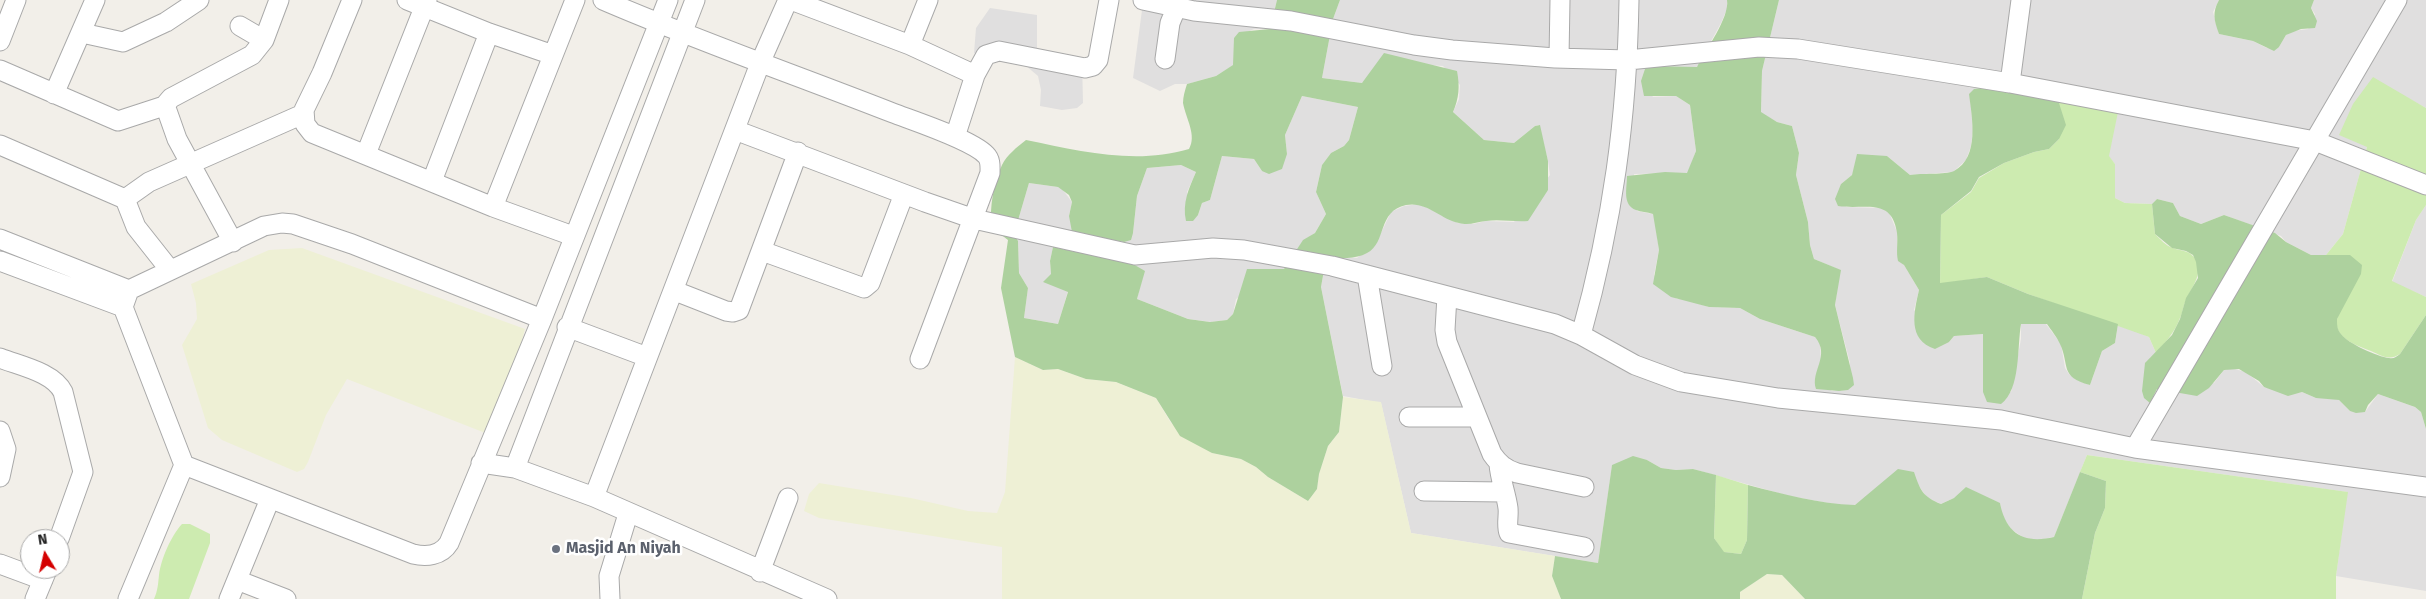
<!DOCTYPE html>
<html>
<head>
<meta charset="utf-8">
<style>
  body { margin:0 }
  #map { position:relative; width:2426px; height:599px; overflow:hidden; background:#f2efe9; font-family:"Fira Sans",sans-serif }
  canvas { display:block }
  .north { position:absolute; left:20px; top:529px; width:50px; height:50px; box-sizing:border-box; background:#fff; border:1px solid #a7a7a7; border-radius:50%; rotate:351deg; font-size:14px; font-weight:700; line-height:20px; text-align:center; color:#222 }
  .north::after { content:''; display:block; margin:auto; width:18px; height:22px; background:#d40000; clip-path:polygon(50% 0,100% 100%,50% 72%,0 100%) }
</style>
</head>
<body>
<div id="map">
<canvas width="2426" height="599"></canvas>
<div class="north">N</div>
</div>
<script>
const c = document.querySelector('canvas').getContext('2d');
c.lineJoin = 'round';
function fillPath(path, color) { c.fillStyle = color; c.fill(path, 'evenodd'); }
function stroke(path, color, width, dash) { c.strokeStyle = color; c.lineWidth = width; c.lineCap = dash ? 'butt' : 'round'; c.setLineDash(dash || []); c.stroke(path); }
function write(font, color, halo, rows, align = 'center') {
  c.font = font + ' "Fira Sans",sans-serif'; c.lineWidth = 5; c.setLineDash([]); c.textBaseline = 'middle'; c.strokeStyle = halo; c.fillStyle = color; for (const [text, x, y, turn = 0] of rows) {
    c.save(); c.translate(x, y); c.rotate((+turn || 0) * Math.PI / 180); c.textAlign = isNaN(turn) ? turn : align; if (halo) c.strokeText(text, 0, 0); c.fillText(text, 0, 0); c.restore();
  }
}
fillPath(new Path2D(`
  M1165 0H1277L1270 29H1254L1234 38V65L1216 76 1187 84H1175L1160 91 1133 78 1142 10 1150 8 1162 14Z
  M1340 0H1727V9L1721 23 1697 67 1652 97 1676 96 1690 105 1696 151 1688 173 1634 174 1637 211 1653 214 1655 220 1659 250 1654 275 1677 299H1685L1709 307 1740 308 1760 319 1815 337 1820 343 1821 362 1816 375 1832 391 1848 390 1850 363 1835 305 1840 270 1814 259 1810 245 1808 222 1796 175 1799 153 1792 126 1777 122 1761 113 1762 71 1779 0H2219L2213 12 2219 34 2253 41 2267 48 2279 47 2286 35 2293 31 2308 29 2315 14 2311 8 2314 0H2426V108L2402 95 2367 147 2343 234 2326 255H2311L2286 242 2281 236 2224 215 2201 224 2180 216 2173 203 2157 199 2152 204 2125 203 2115 198V164L2058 100 1981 88 1970 94 1973 131 1971 146 1966 160 1953 172 1910 175 1887 156 1856 165 1852 175 1841 184 1846 207 1883 208 1889 212 1897 232V253L1919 290 1914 310 1949 342 1954 336 1983 334V392H2011L2021 339V324H2046L2061 344 2065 368 2069 374 2075 379 2090 385 2102 351 2115 343 2118 324 2149 337 2156 353 2150 358 2154 397 2157 389 2214 383 2224 370 2231 368 2246 372 2264 387 2294 393 2302 392 2316 398H2332L2339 400 2350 411 2365 412 2378 394 2415 407 2421 412 2426 429V591L2336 576 2347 492 2087 455 2054 537 2038 540 2024 538 2011 529 2003 517 2000 503 1954 498 1941 504 1927 498 1919 486 1868 496 1855 505H1839L1789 496 1693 469 1676 470 1661 468 1647 460 1612 466 1598 563 1411 533 1381 403 1343 396 1321 287 1326 259 1342 257 1357 258 1378 239 1391 212 1404 206 1419 204 1458 223 1473 224 1486 221 1514 222 1550 175 1548 161 1539 125 1535 126 1514 143 1484 140 1453 112 1459 99 1460 85 1443 66 1427 65 1362 83 1322 78 1333 19Z
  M990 8 1037 15V48L1082 60 1083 103 1077 108 1062 110 1040 106 1041 90 1038 76 1025 65 995 61 974 53 976 28Z
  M1302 96 1358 107 1349 140 1344 146 1331 153 1322 165 1316 192 1326 214 1315 233 1303 241 1284 269 1236 299 1233 314 1227 320 1211 322 1188 319 1137 299 1144 271 1132 264 1053 247 1050 261 1051 274 1068 291 1058 324 1024 318 1028 288 1019 273 1018 241 1014 234 1029 183 1058 187 1063 190 1072 202 1069 216 1133 233 1137 196 1147 168 1181 165 1196 172 1187 192 1198 215 1202 203 1210 200 1222 156 1254 159 1262 171 1287 154 1285 135Z
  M2426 205V297L2392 282 2416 220Z`), '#e0dfdf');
fillPath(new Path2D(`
  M302 248 525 329 518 355 488 434 347 379 326 415 308 462 304 469 297 472 222 440 208 428 182 345 197 319 196 303 191 284 269 250Z
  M1015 357 1043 370 1058 369 1086 379 1116 382 1156 398 1171 423 1212 453 1241 459 1256 467 1268 477 1308 501 1317 489 1319 474 1328 446 1339 432 1343 397 1381 402 1411 533 1555 556 1552 576 1561 599H1002V547L819 518 804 511 809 494 819 483 911 498 968 511 997 513 1005 492Z
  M1767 574 1782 575 1805 599H1740V592Z`), '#eef0d5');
fillPath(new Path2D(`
  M2373 77 2426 108V205L2416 220 2392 281 2426 297V315L2400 354C2389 361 2382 356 2371 351 2358 346 2333 338 2337 319 2338 313 2343 308 2345 302 2347 286 2348 270 2350 255H2326L2343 234 2367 147 2339 135 2353 104Z
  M2058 100 2118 112 2109 156 2115 164V198L2125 203 2152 204 2155 234C2160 239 2166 246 2173 248 2180 251 2188 250 2194 257 2205 273 2192 286 2186 300 2183 306 2183 312 2180 318 2175 332 2165 343 2156 353L2149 337 2028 294 1987 277 1940 284 1941 215 1971 192 1979 178 2004 163 2034 152 2049 149 2059 139Z
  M2087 455 2348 492 2336 576V599H2082L2095 533 2105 508 2106 481 2080 472Z
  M1716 475 1748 485 1747 540 1741 554 1723 552 1714 538Z
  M182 524H190L210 534V543L189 599H154C158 590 158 584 159 575 161 559 171 536 182 524Z`), '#cdebb0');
fillPath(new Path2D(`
  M1277 0H1340L1333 19 1322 78 1362 83 1384 53 1457 71C1460 87 1459 98 1453 112L1484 140 1514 143 1535 126 1540 125 1548 161V190L1528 221C1514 222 1499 219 1486 221 1476 222 1469 226 1459 223 1440 219 1427 201 1406 205 1377 211 1387 243 1367 253 1355 260 1340 257 1326 259L1321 287 1343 397 1339 432 1328 446 1319 474 1317 489 1308 501 1268 477 1256 467 1241 459 1212 453 1180 436 1156 398 1116 382 1086 379 1058 369 1043 370 1015 357 1001 288 1008 240 991 227C990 207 993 184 1002 165 1007 155 1017 147 1026 140 1080 151 1135 165 1189 149 1197 135 1186 119 1183 103 1183 97 1185 90 1187 84L1216 76 1233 65 1234 38 1239 32 1270 29ZM1302 96 1358 107 1349 140 1344 146 1331 153 1322 165 1316 192 1326 214 1315 233 1303 240 1284 269H1247L1233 314 1227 320 1210 322 1188 319 1137 299 1145 271 1133 264 1053 247 1050 261 1051 274 1043 282 1068 292 1058 324 1024 318 1028 288 1019 273 1018 241 1014 234 1029 183 1058 187 1069 195 1072 202 1069 216 1072 232 1124 242 1131 240 1133 233 1137 196 1147 168 1181 165 1196 172C1189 188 1182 203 1186 221H1193L1198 215 1202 203 1210 200 1222 156 1254 159 1262 171 1269 174 1282 169 1287 154 1285 135Z
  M1727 0H1779L1762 71 1761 112 1777 122 1792 126 1799 153 1796 175 1808 222 1810 245 1814 259 1841 270 1835 305 1853 378 1854 385 1848 390 1839 391 1816 389C1810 371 1831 356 1815 337L1760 319 1740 308 1709 307 1671 297 1653 284 1659 250 1653 214C1647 212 1641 212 1636 210 1622 205 1627 188 1627 176L1665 172 1687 173 1696 151 1690 105 1676 96H1644L1641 81 1646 66 1697 67C1705 51 1730 17 1727 0Z
  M2219 0H2314L2311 8 2317 21 2315 28 2301 29 2286 35 2279 47 2274 51 2253 41 2219 34C2214 20 2212 13 2219 0Z
  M1981 88 2058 100 2066 125 2059 139 2049 149 2034 152 2004 163 1979 177 1971 191 1941 215 1940 283 1987 277 2028 294 2118 324 2115 343 2102 351 2090 385C2059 377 2070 365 2060 344 2057 337 2051 330 2047 324H2021C2017 347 2021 389 2001 404L1987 402 1983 392V334L1954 336 1949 342 1935 349C1907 340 1914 312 1919 290L1904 265 1898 261C1896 252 1898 243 1897 233 1892 197 1865 210 1838 206L1835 199 1841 184 1852 175 1857 154 1887 156 1910 175C1921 173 1945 175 1954 171 1980 157 1972 118 1969 94L1974 89Z
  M2157 199 2173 203 2180 216 2201 224 2224 215 2275 233 2286 242 2311 255H2350L2362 265 2361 274 2337 319C2337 325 2337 329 2341 334 2347 343 2378 357 2389 358 2394 359 2396 357 2400 354L2426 315V429L2421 412 2415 407 2378 394 2368 405 2365 412 2356 413 2350 411 2339 400 2316 398 2302 392 2288 396 2264 387 2259 381 2239 369 2224 370 2209 388 2197 396 2157 389 2150 403 2144 398 2142 391 2145 363 2172 335 2180 319 2186 298 2198 278 2196 262 2193 255 2186 251 2172 248 2155 234 2152 204Z
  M1633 456 1647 460 1661 468 1676 470 1693 469 1716 475 1714 538 1724 552 1741 554 1747 540 1748 485C1783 494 1819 504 1855 505L1898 469 1914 472C1920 490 1923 497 1941 504L1954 498 1966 487 2000 503C2006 534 2024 544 2054 537L2080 472 2106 481 2105 508 2095 533 2082 599H1805L1782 575 1767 574 1740 592V599H1561L1552 576 1555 556 1598 563 1612 465Z`), '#add19e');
const minor = new Path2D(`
  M352 0 322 73 304 110 305 124 312 133 493 207 573 236
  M407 0 489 33 553 55
  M603 0C698 41 796 75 893 113 914 121 972 140 986 155 991 160 990 167 990 173L920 359
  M791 0 910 45 975 75
  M1143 0 1194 11 1291 21 1414 45 1452 50 1555 58 1628 60 1759 47 1798 49 2010 83 2315 141 2426 185
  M240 26 264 40
  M82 33 123 42 166 22 199 0
  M0 41 16 0
  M910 45 928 0
  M1559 58 1560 0
  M1165 59 1170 23 1177 6 1175 0
  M0 70 118 121 164 106
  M2010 83 2021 0
  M54 94 95 0
  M735 130 925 202 974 219 1135 255 1213 248 1244 250 1332 266 1555 324 1581 335 1635 365 1681 382 1778 398 2001 420 2135 448 2426 487
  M955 137 975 75 986 55 999 51 1085 68 1093 66 1098 60 1109 0
  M0 145 125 199 136 227 170 270
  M366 154 427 0
  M432 181 489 33
  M125 199 149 182 303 114
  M493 207 575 0
  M0 239 129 290
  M233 242 177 139 165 105 171 98 252 55 264 40 279 0
  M762 251 864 288 870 283 904 194
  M0 261 123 307
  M1367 275 1382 366
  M675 291 726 311 733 312 739 310 798 152
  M1447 296 1445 330 1447 342 1492 454C1499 464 1505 469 1517 473L1584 487
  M542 319 352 244 293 224 282 223 264 226 129 290 123 307 184 465 413 554C426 557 441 556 449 543L542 319 668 0
  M567 327 647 357
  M1581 335C1613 221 1627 119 1629 0
  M0 358C20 366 53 372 63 392L83 472 59 539
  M1409 417H1477
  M0 431 6 449 0 477
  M2135 448 2397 0
  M481 463 515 468 594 497 827 599
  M1499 464C1500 479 1506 493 1508 508 1509 517 1506 525 1509 533L1584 547
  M515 468 695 0
  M1424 491 1504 492
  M594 497 761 61 788 0
  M0 564 43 580
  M760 572 788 498
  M237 580 286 599
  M35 599 47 570
  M128 599 184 465
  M229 599 270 499
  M610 599 609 576 628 514`);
stroke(minor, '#a9a9a9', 21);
stroke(minor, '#fff', 19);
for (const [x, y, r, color] of [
  [556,549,5,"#6b7280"]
]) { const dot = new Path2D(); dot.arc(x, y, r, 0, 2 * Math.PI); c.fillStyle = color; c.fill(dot); stroke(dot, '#fff', 2); }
write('bold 16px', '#5b616d', '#fff', [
  ["Masjid An Niyah",566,549]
], 'left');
</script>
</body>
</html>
